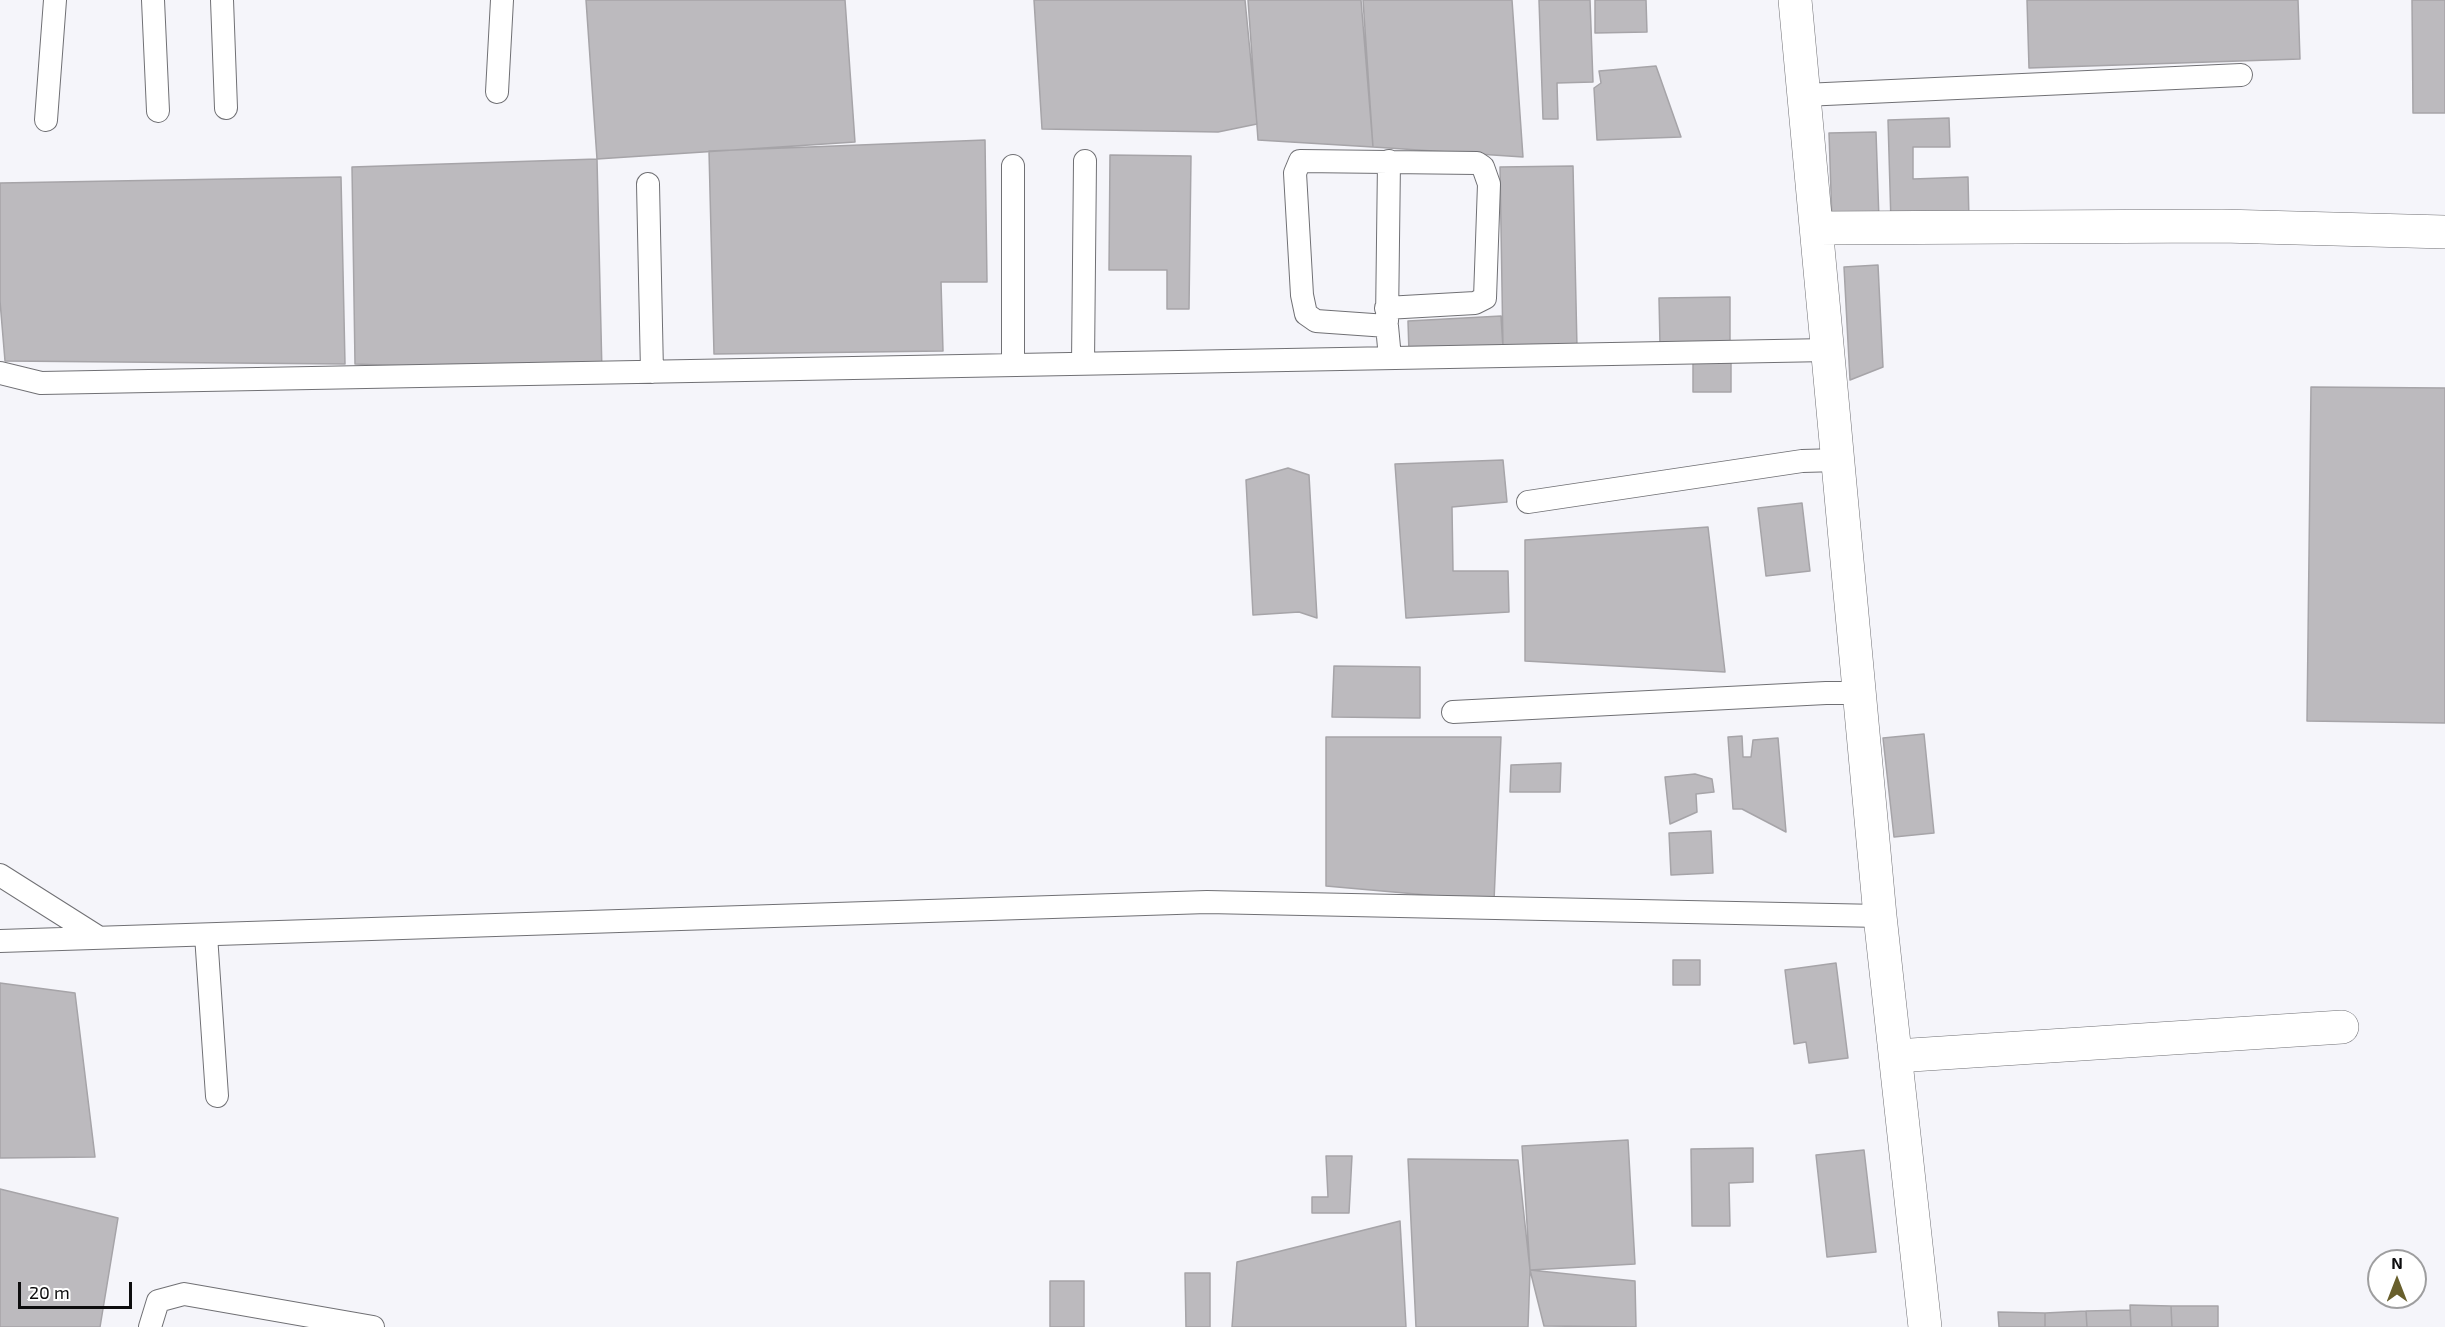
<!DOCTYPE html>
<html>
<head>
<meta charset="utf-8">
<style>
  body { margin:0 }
  #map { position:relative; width:2445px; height:1327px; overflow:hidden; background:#f5f5fa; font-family:"Exo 2",sans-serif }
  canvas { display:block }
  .north { position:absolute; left:2367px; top:1249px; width:60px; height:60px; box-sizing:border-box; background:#fff; border:2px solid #9e9e9f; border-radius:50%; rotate:0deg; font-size:16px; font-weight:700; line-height:24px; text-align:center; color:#0d0d0e }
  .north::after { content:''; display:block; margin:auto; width:21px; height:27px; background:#685f2c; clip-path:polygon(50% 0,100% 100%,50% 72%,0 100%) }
  .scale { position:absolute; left:18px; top:1282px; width:114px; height:27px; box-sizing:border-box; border:3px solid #0d0d0e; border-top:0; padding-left:8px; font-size:18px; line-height:21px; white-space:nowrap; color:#0d0d0e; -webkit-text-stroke:4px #fff; paint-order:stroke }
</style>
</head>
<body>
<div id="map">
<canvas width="2445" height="1327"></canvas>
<div class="north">N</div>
<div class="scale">20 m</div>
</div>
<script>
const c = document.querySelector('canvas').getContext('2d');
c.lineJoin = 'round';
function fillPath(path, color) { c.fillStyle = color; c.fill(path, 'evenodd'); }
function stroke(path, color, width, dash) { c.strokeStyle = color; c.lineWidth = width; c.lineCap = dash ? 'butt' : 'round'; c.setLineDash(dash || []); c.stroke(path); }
const building = new Path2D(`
  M586 0H845L855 142 597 159Z
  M1034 0H1245L1257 124 1218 132 1042 129Z
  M1248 0H1361L1373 147 1258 140Z
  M1363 0H1512L1523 157 1373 147Z
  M1539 0H1590L1593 82 1557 83 1558 119H1543Z
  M1595 0H1646L1647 32 1595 33Z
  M2027 0H2298L2300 59 2029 68Z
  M2412 0H2445V113H2413Z
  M1656 66 1681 137 1597 140 1594 88 1601 83 1599 71Z
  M1949 118 1950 147H1913V179L1968 177 1969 222 1891 223 1888 120Z
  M1876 132 1879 220 1832 221 1829 133Z
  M985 140 987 282H941L943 351 714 354 709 151Z
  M1110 155 1191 156 1189 309H1167V270H1109Z
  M597 159 602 373 355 364 352 167Z
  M1573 166 1577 348H1503L1500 167Z
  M341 177 345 364 5 361 0 301V183Z
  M1878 265 1883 367 1850 380 1844 267Z
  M1730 297V344L1660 345 1659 298Z
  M1501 316 1503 348 1409 353 1408 321Z
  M1693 360H1731V392H1693Z
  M2311 387 2445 388V723L2307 721Z
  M1503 460 1507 502 1452 507 1453 571H1508L1509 612 1406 618 1395 464Z
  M1288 468 1309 475 1317 618 1299 612 1253 615 1246 480Z
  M1802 503 1810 571 1766 576 1758 508Z
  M1708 527 1725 672 1525 661V540Z
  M1334 666 1420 667V718L1332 717Z
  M1924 734 1934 833 1894 837 1883 738Z
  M1742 736 1743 757H1751L1753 740 1778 738 1786 832 1742 809H1733L1728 737Z
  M1326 737H1501L1494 901 1326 886Z
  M1561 763 1560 792H1510L1511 765Z
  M1695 774 1712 779 1714 792 1696 794 1697 812 1670 824 1665 777Z
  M1711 831 1713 873 1671 875 1669 833Z
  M1673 960H1700V985H1673Z
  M1836 963 1848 1058 1809 1063 1806 1042 1794 1044 1785 970Z
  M0 983 75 993 95 1157 0 1158Z
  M1628 1140 1635 1264 1530 1270 1522 1146Z
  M1753 1148V1182L1729 1183 1730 1226H1692L1691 1149Z
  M1864 1150 1876 1252 1827 1257 1816 1155Z
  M1326 1156H1352L1349 1213H1312V1197H1328Z
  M1408 1159 1518 1160 1530 1270 1528 1327H1416Z
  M0 1189 118 1218 100 1327H0Z
  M1400 1221 1406 1327H1232L1237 1262Z
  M1530 1270 1635 1281 1636 1327 1544 1326Z
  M1185 1273H1210V1327H1186Z
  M1050 1281H1084V1327H1050Z
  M2130 1305 2171 1306 2172 1327H2131Z
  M2171 1306H2218V1327H2172Z
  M2130 1310 2131 1327H2087L2086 1311Z
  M2086 1311 2087 1327H2045V1313Z
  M1998 1312 2045 1313V1327H1999Z`);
fillPath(building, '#bcbabe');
stroke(building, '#a6a4a8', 1.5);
const lane = new Path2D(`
  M153 0 158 111
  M222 0 226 108
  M497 92 502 0
  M1804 95 2241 75
  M46 120 55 0
  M1013 166V365
  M648 184 652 372
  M1386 308 1475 303 1485 298 1489 184 1483 167 1477 163 1300 161 1295 173 1302 295 1306 314 1316 321 1387 326 1390 358
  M1387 321 1389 161
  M1083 363 1085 161
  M0 373 41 383 1828 350
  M1528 502 1802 461 1838 460
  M1453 712 1826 693H1860
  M0 875 98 937
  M206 935 217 1096
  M0 941 1207 902 1880 916
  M150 1327 158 1301 184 1294 373 1327`);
const street = new Path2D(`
  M1795 0 1880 916 1925 1327
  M1817 228 2222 226 2445 232
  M1896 1056 2342 1027`);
stroke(lane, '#707074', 24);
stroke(street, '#707074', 34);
stroke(lane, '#fff', 22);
stroke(street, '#fff', 33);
</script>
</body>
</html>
